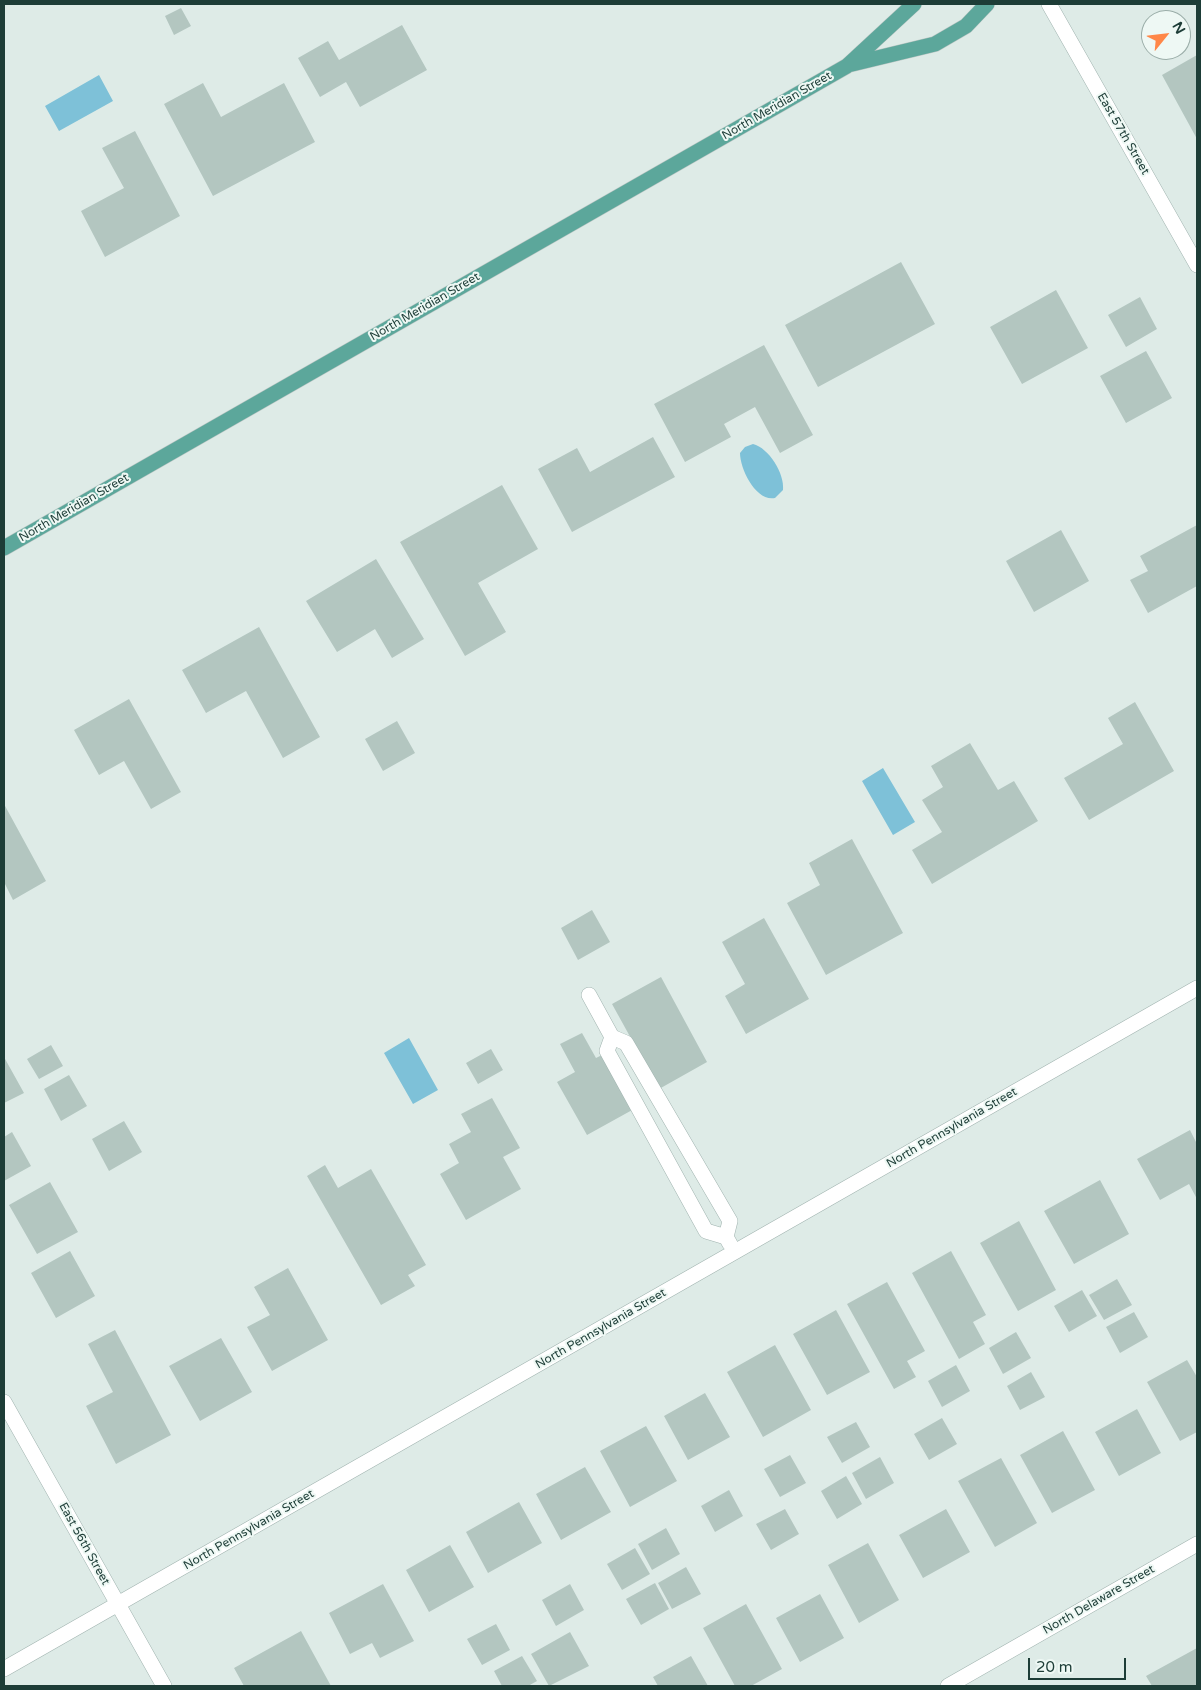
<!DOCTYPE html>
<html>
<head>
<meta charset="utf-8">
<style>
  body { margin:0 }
  #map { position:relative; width:1201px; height:1690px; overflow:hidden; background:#deebe7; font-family:"Varela Round",sans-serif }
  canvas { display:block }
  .frame { position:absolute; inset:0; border:5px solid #1d3d37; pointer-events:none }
  .north { position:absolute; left:1141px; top:10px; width:50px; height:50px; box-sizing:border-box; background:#eef8f4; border:1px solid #9aada8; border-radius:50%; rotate:61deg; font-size:14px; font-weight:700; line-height:20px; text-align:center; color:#1d3d37 }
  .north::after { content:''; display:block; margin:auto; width:18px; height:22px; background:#ff8748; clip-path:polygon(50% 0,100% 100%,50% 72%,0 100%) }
  .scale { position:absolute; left:1028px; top:1658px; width:98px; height:22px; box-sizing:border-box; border:2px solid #1d3d37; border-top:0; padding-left:6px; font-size:15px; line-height:18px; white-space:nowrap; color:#1d3d37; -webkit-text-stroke:4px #eef8f4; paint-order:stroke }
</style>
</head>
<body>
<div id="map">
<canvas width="1201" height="1690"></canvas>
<div class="frame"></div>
<div class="north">N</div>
<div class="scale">20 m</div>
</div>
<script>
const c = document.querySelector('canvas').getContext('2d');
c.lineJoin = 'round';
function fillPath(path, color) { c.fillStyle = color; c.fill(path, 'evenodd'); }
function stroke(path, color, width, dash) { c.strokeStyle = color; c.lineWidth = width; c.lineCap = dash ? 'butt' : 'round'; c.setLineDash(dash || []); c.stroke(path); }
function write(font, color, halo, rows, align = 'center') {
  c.font = font + ' "Varela Round",sans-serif'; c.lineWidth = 4; c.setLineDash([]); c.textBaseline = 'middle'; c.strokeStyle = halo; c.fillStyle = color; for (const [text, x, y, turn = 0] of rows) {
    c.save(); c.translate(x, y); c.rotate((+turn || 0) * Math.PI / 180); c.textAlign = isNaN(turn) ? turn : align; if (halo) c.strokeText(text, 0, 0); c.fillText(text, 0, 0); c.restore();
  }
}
fillPath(new Path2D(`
  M99 75 113 101 59 131 45 106Z
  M753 444C769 448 785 474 783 490L775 498C756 502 740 469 740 453L745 447Z
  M883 768 915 822 893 835 862 781Z
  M409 1038 438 1090 413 1104 384 1053Z`), '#7ec1d8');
fillPath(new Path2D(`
  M181 8 191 26 174 35 165 16Z
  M402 25 427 70 360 107 346 82 320 97 298 58 328 41 339 60Z
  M1197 55V139L1162 75Z
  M203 83 221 117 284 83 315 142 213 196 164 104Z
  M135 131 180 216 105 257 81 211 124 188 102 148Z
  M901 262 935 324 818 387 785 325Z
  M1056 290 1088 348 1022 384 990 327Z
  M1140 297 1157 329 1126 347 1108 315Z
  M764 345 813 435 780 453 755 407 724 424 731 437 685 462 654 404Z
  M1146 351 1172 398 1126 423 1100 376Z
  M653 437 675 477 572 532 538 469 577 448 590 472Z
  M502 485 538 549 478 583 506 632 465 656 400 542Z
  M1197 525V586L1148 613 1130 580 1148 571 1140 556Z
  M1061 530 1089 581 1034 612 1006 561Z
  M376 559 424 639 392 658 375 629 337 652 306 601Z
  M259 627 320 737 283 758 246 691 206 713 182 670Z
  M129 699 181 792 151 809 124 761 99 775 74 730Z
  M1135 702 1174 771 1089 820 1064 778 1123 744 1108 718Z
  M397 721 415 753 383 771 365 739Z
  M970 743 998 790 1014 781 1038 821 932 884 912 850 942 832 922 800 943 787 931 766Z
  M4 804 46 881 13 900 4 882Z
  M852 839 903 933 826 975 787 903 820 885 809 863Z
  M592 910 610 942 578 960 561 928Z
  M764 918 809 999 746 1034 725 996 745 984 722 942Z
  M661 977 707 1062 659 1089 612 1004Z
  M582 1033 596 1058 604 1054 634 1109 587 1135 557 1082 575 1072 560 1044Z
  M51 1045 63 1066 39 1079 27 1059Z
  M491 1049 503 1070 478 1084 466 1063Z
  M4 1057 24 1093 4 1103Z
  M69 1075 87 1106 61 1121 44 1089Z
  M492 1098 520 1148 503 1157 521 1189 466 1220 440 1174 459 1163 449 1144 471 1132 461 1114Z
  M124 1121 142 1152 109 1171 92 1139Z
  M1190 1130 1197 1144V1199L1189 1184 1160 1200 1137 1159Z
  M12 1132 31 1166 4 1181V1137Z
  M325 1165 338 1188 371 1169 426 1265 408 1275 415 1286 381 1305 307 1176Z
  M1100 1180 1129 1234 1074 1264 1044 1211Z
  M50 1182 78 1232 37 1254 9 1205Z
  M1019 1221 1056 1290 1018 1311 980 1243Z
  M70 1251 95 1296 56 1318 31 1273Z
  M951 1251 986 1315 973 1322 985 1344 959 1359 912 1273Z
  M288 1268 328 1340 272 1371 247 1327 270 1315 254 1287Z
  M1117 1279 1132 1305 1104 1320 1089 1295Z
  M887 1282 925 1351 907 1361 916 1377 894 1389 847 1304Z
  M1082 1290 1097 1316 1069 1332 1054 1306Z
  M836 1310 870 1372 827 1395 793 1334Z
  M1134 1312 1148 1337 1120 1353 1106 1327Z
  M115 1330 171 1435 116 1464 86 1406 113 1392 88 1344Z
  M1016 1332 1031 1358 1003 1374 989 1348Z
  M221 1338 252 1392 200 1421 169 1366Z
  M775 1345 811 1410 763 1437 727 1372Z
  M1187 1360 1197 1377V1432L1180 1441 1147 1382Z
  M956 1365 970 1391 942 1407 928 1381Z
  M1031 1372 1045 1397 1020 1410 1007 1386Z
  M705 1393 730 1437 688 1460 664 1416Z
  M1137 1409 1161 1453 1119 1476 1095 1432Z
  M942 1418 957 1444 929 1460 914 1434Z
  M856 1422 870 1447 842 1463 827 1437Z
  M646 1426 677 1481 630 1507 600 1451Z
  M1063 1431 1095 1490 1052 1513 1020 1455Z
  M790 1455 806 1483 780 1497 764 1469Z
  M880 1457 894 1483 866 1499 852 1473Z
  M1001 1458 1037 1523 995 1547 958 1481Z
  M585 1467 611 1512 561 1540 536 1494Z
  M846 1476 862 1504 837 1519 821 1491Z
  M729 1490 743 1516 715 1532 701 1506Z
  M519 1502 542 1543 488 1573 466 1532Z
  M785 1509 799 1534 771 1550 756 1524Z
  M946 1509 970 1552 923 1578 899 1535Z
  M666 1528 680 1554 652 1570 638 1544Z
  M868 1543 899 1600 859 1623 828 1565Z
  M450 1545 474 1587 429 1612 406 1570Z
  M635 1548 650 1574 622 1590 607 1564Z
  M686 1567 701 1594 672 1609 658 1583Z
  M655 1583 669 1609 641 1625 626 1599Z
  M383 1584 414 1641 380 1658 372 1643 350 1654 329 1613Z
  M570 1584 584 1610 556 1626 542 1600Z
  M820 1594 844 1638 800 1662 776 1618Z
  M746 1604 782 1669 751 1686H735L703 1628Z
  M496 1624 510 1650 482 1665 467 1639Z
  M301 1631 331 1686H244L234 1668Z
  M570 1632 589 1666 549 1686 531 1654Z
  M1197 1648V1686H1152L1146 1676Z
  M522 1656 537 1681 528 1686H502L494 1671Z
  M691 1656 708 1686H658L653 1677Z`), '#b3c6c0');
const minor = new Path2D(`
  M1049 4 1197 265
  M589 995 612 1037 626 1043 730 1221 726 1237
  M612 1037 607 1051 706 1231 726 1237 730 1244
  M4 1402 164 1686
  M4 1669 1197 988
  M948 1686 1197 1544`);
const major = new Path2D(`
  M848 65 935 44 966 26 987 4
  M4 548 847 66 914 4`);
stroke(minor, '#a0b3af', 16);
stroke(major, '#bbc5c3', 16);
stroke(minor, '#fff', 15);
stroke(major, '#5ca79b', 15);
write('12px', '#1d3d37', '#eef8f4', [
  ["North Meridian Street",777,106,-30],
  ["East 57th Street",1123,134,60],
  ["North Meridian Street",425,307,-30],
  ["North Meridian Street",74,508,-30],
  ["North Pennsylvania Street",952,1128,-30],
  ["North Pennsylvania Street",601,1329,-30],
  ["North Pennsylvania Street",249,1530,-30],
  ["East 56th Street",84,1544,61],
  ["North Delaware Street",1099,1600,-30]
]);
</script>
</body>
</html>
